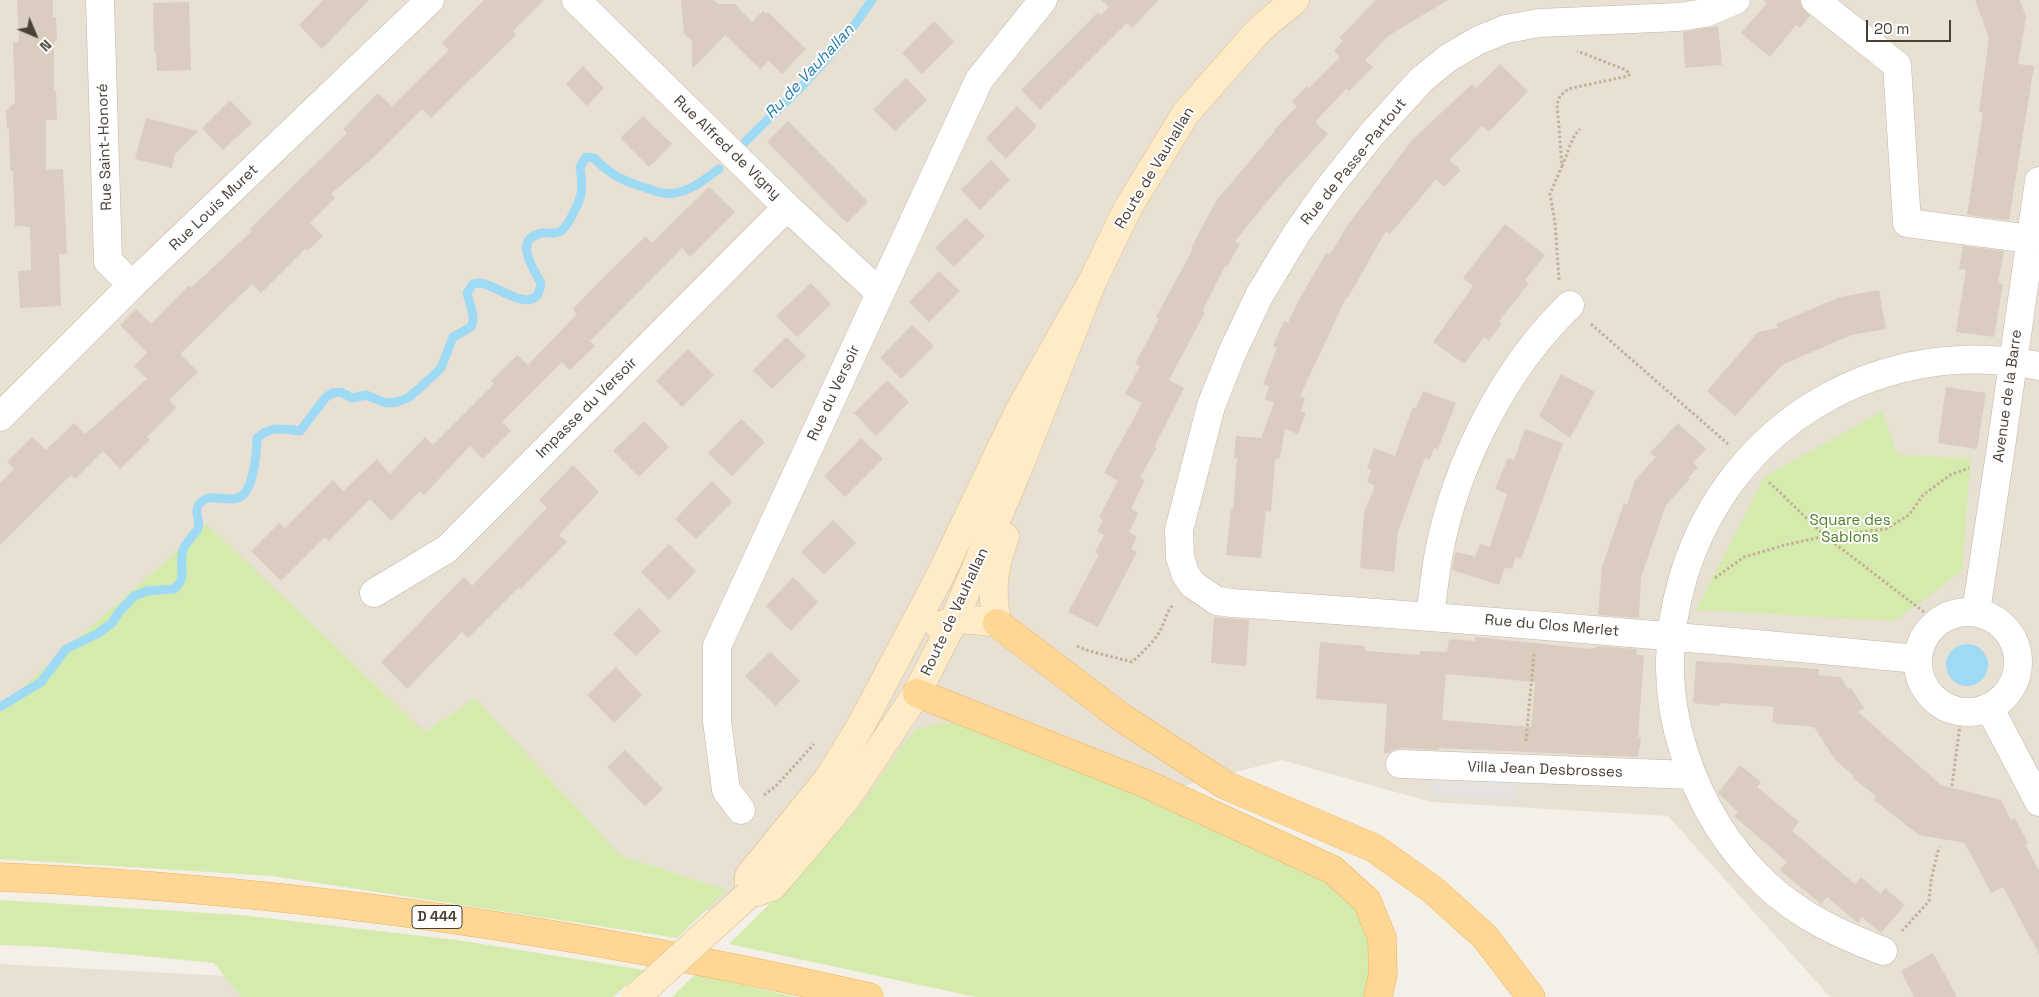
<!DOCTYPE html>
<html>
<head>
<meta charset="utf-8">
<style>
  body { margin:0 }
  #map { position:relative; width:2039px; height:997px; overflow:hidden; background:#f4efe7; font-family:"Space Grotesk",sans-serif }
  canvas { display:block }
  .north { position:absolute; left:10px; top:10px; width:50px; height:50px; -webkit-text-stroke:4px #fff; paint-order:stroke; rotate:135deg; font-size:14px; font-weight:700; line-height:20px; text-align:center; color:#483f35 }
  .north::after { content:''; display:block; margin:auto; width:18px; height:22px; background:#483f35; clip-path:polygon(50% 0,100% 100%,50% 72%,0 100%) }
  .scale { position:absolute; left:1866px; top:20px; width:85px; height:22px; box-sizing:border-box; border:2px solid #483f35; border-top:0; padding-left:6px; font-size:15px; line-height:18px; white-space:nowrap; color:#483f35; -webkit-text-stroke:4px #fff; paint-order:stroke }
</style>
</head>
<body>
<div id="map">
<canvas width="2039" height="997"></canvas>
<div class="north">N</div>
<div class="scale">20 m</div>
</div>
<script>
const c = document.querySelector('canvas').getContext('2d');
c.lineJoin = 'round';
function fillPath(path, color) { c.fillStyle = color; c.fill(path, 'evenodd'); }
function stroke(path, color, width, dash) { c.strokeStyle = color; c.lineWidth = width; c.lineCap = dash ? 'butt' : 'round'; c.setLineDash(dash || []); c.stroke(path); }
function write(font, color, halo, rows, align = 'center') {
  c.font = font + ' "Space Grotesk",sans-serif'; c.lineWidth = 4; c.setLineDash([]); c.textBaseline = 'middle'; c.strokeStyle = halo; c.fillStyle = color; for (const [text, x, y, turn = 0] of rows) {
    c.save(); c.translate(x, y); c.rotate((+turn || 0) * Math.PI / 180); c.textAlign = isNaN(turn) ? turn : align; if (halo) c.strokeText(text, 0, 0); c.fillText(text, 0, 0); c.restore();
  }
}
fillPath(new Path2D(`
  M0 0H2039V997H1830L1668 816 1431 802 1282 760 660 923 0 815Z
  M0 964 226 976 250 997H0Z`), '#e9e0d4');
fillPath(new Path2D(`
  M1882 411 1898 455 1971 458 1962 571 1895 621 1696 610 1764 477Z
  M207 524 425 732 475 698 621 856 727 890 677 938 272 876 0 859V707Z
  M942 723 966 725 1308 866 1355 897 1371 948V973L1365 997H976L729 944 812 862 862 804 901 747 917 729Z
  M0 900 240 915 457 940 644 970 613 997H241L214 963 52 947 0 945Z
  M696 974 795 997H672Z`), '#d5ebad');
fillPath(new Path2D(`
  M1434 775 1518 776V799L1433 798Z`), '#e5e2df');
fillPath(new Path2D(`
  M1946 665a21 21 0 1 1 42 0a21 21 0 1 1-42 0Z`), '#9fdaf5');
stroke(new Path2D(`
  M745 142 802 86 846 37 872 0
  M0 707 41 682 66 649 97 634 112 623 119 612 134 596 147 591 174 589C189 575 178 567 183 550 186 541 194 536 198 528 201 520 194 514 198 506 209 488 232 507 244 494 254 482 257 453 257 438 272 425 282 429 300 431L326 397 333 393 341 392 352 398 366 395 386 403 397 402 408 398 421 387 441 368 453 337 471 327 473 322V315L467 293 473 284C476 283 478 283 481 283 497 285 537 320 541 283 532 267 513 239 542 233 549 232 555 235 561 231 567 228 580 201 581 194 583 185 581 175 580 167L586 157 594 158C610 174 619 179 640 186 648 188 655 192 663 193 684 197 704 180 719 169`), '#9fdaf5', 9);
fillPath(new Path2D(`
  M17 0H53V17H56L57 41H54V91H56L57 120H46V170L63 169 67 254H59L61 306 20 308 18 271 31 270 30 227 15 226 13 171H10L9 129H7L6 111 15 102 13 42H19Z
  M323 0H369L322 49 299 25Z
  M484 0H544L513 31 516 35 431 118 422 109 374 157 331 194 335 198 310 223 323 236 307 251 305 249 261 293 252 284 180 354 198 372 169 400 176 408 147 437 150 440 120 469 103 451 75 479 71 475 0 545V483L14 469 7 462 32 437 46 450 74 423 85 434 147 379 134 366 147 353 120 325 136 309 151 324 189 285 191 288 252 231 250 229 347 133 343 129 378 93 392 106 449 50 442 43Z
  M681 0H714L718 4H735L752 22 763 11 766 14 768 12 806 49 782 74 769 61 760 69 725 35 692 69V41L684 34Z
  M1101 0H1159L1132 28 1127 23 1040 110 1021 90 1098 12 1101 15 1109 7Z
  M1376 0H1448L1388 36 1365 60 1373 67 1349 91 1346 89 1315 122 1328 134 1281 185 1235 241 1240 244 1227 267 1225 266 1202 311 1205 312 1169 380 1184 388 1154 447 1157 448 1140 477 1145 480 1131 509 1138 513 1129 532 1137 537 1131 549 1137 552 1098 627 1068 612 1099 555 1095 553 1104 535 1097 531 1103 520 1099 517 1118 481 1104 473 1142 403 1125 394 1140 366 1135 364 1159 319 1156 317 1193 249 1191 248 1216 201 1275 131 1274 130 1297 106 1292 102 1307 86 1309 88 1340 57 1334 51 1343 41 1339 38Z
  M1763 0H1800L1801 6 1810 16 1800 28 1796 25 1770 57 1741 33 1767 3Z
  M1975 0H2020L2026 17 2018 64 2034 66 2009 220 1967 215 1983 113 1979 112 1989 38Z
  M189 2 191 70 157 71 156 52H154L153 3Z
  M934 21 954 42 922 74 902 53Z
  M1718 26 1722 65 1685 68 1683 32Z
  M1500 64 1528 91 1489 132 1482 126 1449 160 1461 170 1444 187 1436 179 1390 234 1386 231 1347 299 1346 298 1300 396 1305 398 1301 411 1306 413 1298 434 1285 429 1280 457 1275 460 1271 512 1266 511 1261 558 1226 555 1231 509H1233L1237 458H1234L1236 436 1261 438 1274 403 1265 399 1269 386 1263 384 1277 348 1273 346 1284 321 1288 323 1299 300 1326 253 1330 255 1347 226 1412 140 1472 84 1476 88Z
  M583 66 604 88 587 106 566 84Z
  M906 78 927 100 895 131 873 110Z
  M230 100 252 123 223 150 202 128Z
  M1017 106 1037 126 1006 159 986 138Z
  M643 116 672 144 649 167 620 138Z
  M146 118 198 131 175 154 172 168 135 159Z
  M788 121 868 202 847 223 767 142Z
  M991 160 1010 180 980 210 961 190Z
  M709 187 735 212 690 257 682 248 590 341 595 346 570 370 562 362 502 422 511 431 483 459 470 446 424 495 420 491 391 521 370 499 329 541 325 537 281 581 251 551 279 523 285 528 333 480 343 491 377 459 390 474 425 437 433 445 494 384 491 381 517 355 528 365 577 314 573 309 604 277 646 236 652 243Z
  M966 218 985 236 954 267 935 248Z
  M1505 224 1545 255 1525 280 1529 283 1499 321 1502 323 1489 341 1484 337 1464 364 1433 342 1473 286 1463 278Z
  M1963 246 2004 251 1998 283 2003 284 1994 337 1956 332 1966 270 1959 269Z
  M939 271 960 291 929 322 909 302Z
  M811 283 831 304 797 337 776 316Z
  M1879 290 1886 329 1851 335 1782 365 1735 416 1707 391 1758 332 1778 328 1776 324 1840 297Z
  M912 325 934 346 901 379 880 358Z
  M786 337 806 356 772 389 753 370Z
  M688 349 714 375 682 407 656 381Z
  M1561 374 1595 392 1570 438 1539 416Z
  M887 380 909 402 876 436 854 413Z
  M1946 387 1986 393 1977 449 1938 443Z
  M1423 391 1456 403 1438 449 1434 448 1430 460 1425 458 1398 531 1394 572 1360 568 1364 513 1375 486 1367 482 1371 470 1367 468 1374 448 1395 456 1413 407 1416 408Z
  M741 419 765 442 732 476 708 453Z
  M644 421 669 447 639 477 613 451Z
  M1678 423 1706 449 1693 463 1698 467 1688 478 1690 479 1666 505 1641 577 1639 618 1598 615 1602 567 1624 503 1627 505 1635 480 1656 457 1650 453Z
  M1525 429 1563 443 1521 559 1516 557 1512 569 1505 567 1499 585 1452 570 1455 552 1475 556 1480 544 1490 547 1507 494 1495 489 1508 458 1514 460Z
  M861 438 883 459 845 497 824 476Z
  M573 465 599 492 559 535 567 542 521 589 519 587 468 638 462 632 407 689 381 662 464 577 472 586 547 508 539 500Z
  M712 481 732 502 696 539 675 519Z
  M833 520 856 543 824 574 801 552Z
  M669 544 696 571 669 600 641 572Z
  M793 577 818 602 791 631 766 606Z
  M639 608 661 631 636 656 613 634Z
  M1214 617 1249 620 1246 666 1211 663Z
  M1475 637 1591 649 1596 648V646L1637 649 1636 655H1644L1638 737H1641L1638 757 1439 748V750L1401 748 1393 750 1389 753H1384L1387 704 1316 699 1320 642 1365 646V651L1420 655V651L1447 652 1449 639 1475 641ZM1446 674 1535 682 1531 727 1442 720Z
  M770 652 800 681 776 706 745 676Z
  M1696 661 1819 669V675L1840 677 1848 689 1851 688 1864 708 1858 712 1941 785 2001 800 2011 820 2015 818 2028 843 2025 844 2039 871V954L2003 887 1991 893 1965 843 1919 835 1911 829 1873 799 1876 796 1853 778 1854 776 1836 761 1814 727 1772 723 1774 707 1720 703V706L1693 703Z
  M616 667 642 695 614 723 587 695Z
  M625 750 663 789 645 806 607 767Z
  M1740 765 1761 782 1757 787 1799 822 1792 831 1855 884 1861 877 1881 894 1885 888 1905 905 1881 933 1862 917 1858 923 1827 897 1821 904 1780 870 1787 862 1734 816 1738 812 1718 793Z
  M1933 953 1957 997H1914L1901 971Z`), '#daccbe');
const street = new Path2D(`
  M100 0 108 261 132 285
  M576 0 787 207 880 293
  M1736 0 1705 13 1679 17 1539 23 1506 29 1477 41 1448 58 1421 80 1371 135 1328 189 1297 233 1259 296 1232 353 1211 406 1179 530 1180 557 1185 573 1192 584 1217 601 1232 603C1461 618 1689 637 1917 659
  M1815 0 1897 65 1907 223 2031 239
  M0 417 132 285 430 0
  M374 593 447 549 787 207
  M1976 612 2001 447 2039 181
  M1918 662a50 50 0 1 1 100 0a50 50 0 1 1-100 0Z
  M1430 616C1433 595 1435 573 1439 552 1456 464 1505 367 1570 305
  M1989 707 2039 802
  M1400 764 1691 775
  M741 810 726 790 717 721V646L979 80 1043 0
  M1883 951C1841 935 1800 916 1767 885 1728 849 1700 802 1684 752 1665 694 1666 635 1683 578 1729 423 1882 334 2039 366`);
const secondary = new Path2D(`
  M1092 282 1020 464 954 620 917 693 849 795 807 846 772 887 748 895 749 876 828 779 860 727 938 580 1018 413 1092 282 1129 206 1186 113 1260 29 1295 0
  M939 626C962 616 973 620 997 623 991 592 993 567 1005 537`);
const primary = new Path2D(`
  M997 623 1121 717 1225 785 1374 848 1433 890 1485 937 1531 997
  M917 693 1144 783 1333 870 1367 901 1382 938 1383 974 1378 997
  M0 877C293 889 583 932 869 997`);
stroke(street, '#c0b6a9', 29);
stroke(secondary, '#d7bf94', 29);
stroke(primary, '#ebb35e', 29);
stroke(new Path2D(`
  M1562 166C1568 154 1570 139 1580 129
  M1559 280 1555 223 1550 194 1562 166 1557 104 1560 96 1568 89 1628 76 1630 74 1626 70 1577 51
  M1591 324 1728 444
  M1769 482 1825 536 1937 622
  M1715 578 1744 557 1785 545 1825 536 1886 529 1909 515 1923 495 1950 475 1969 468
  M1077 646 1086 650 1132 662C1143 652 1153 643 1160 631 1165 622 1166 612 1173 605
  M1526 741 1534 653
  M1952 786 1961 717
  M764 795 776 786 814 744
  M1902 931 1929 901 1931 880 1939 847`), '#c3b099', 3, [2.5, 2.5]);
stroke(street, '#fff', 28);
stroke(secondary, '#ffecc6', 28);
stroke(primary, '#ffd795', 28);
const secondaryBridge = new Path2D(`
  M636 997 748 895`);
stroke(secondaryBridge, '#d7bf94', 29, []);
stroke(secondaryBridge, '#ffecc6', 28);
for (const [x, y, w] of [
  [437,917,50]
]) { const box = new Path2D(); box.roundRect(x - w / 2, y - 11.5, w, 23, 4); c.fillStyle = '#fff'; c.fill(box); stroke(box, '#483f35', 1); }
write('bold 14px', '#483f35', null, [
  ["D 444",437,917]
]);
write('15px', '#483f35', '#fff', [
  ["Rue Saint-Honoré",105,147,-92],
  ["Rue Alfred de Vigny",727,148,44],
  ["Rue de Passe-Partout",1354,162,-51],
  ["Route de Vauhallan",1155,168,-59],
  ["Rue Louis Muret",214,208,-44],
  ["Rue du Versoir",834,393,-65],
  ["Avenue de la Barre",2008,396,-82],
  ["Impasse du Versoir",587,408,-45],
  ["Route de Vauhallan",955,612,-65],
  ["Rue du Clos Merlet",1552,626,5],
  ["Villa Jean Desbrosses",1545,770,2]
]);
write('15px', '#4f7e24', '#fff', [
  ["Square des",1850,521],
  ["Sablons",1850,538]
]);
write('italic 16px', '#257eaa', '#fff', [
  ["Ru de Vauhallan",810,72,-47]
]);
</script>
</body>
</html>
